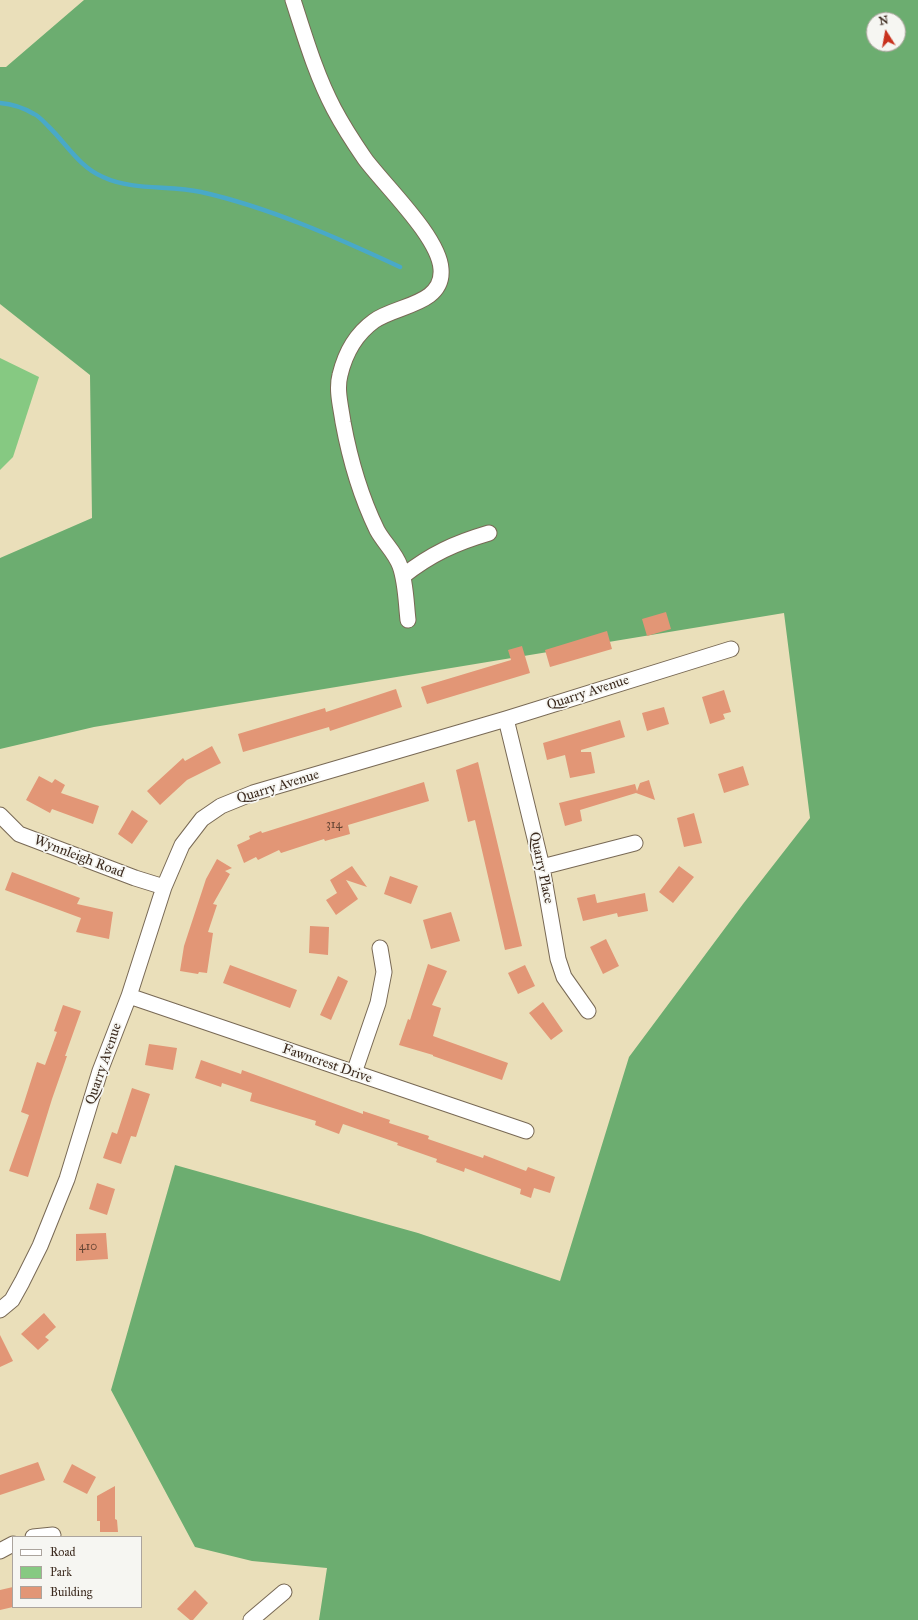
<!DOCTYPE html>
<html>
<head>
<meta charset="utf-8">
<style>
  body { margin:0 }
  #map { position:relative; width:918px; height:1620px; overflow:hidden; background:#eadfba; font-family:"IM FELL Great Primer",serif }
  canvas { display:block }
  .legend { position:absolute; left:12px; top:1536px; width:130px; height:72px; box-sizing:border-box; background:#f6f6f2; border:1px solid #aba49d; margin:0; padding:5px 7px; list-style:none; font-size:12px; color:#3b2a1e }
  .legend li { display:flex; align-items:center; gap:8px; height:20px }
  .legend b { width:20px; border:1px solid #aba49d }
  .north { position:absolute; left:866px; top:12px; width:40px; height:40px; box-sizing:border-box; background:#f6f6f2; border:1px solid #aba49d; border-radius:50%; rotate:349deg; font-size:11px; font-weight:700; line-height:16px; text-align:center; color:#3b2a1e }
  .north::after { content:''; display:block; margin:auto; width:14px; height:18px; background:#c8321e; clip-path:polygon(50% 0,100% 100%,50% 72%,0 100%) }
</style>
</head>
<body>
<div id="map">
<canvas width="918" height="1620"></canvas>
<ul class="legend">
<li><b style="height:5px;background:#fff"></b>Road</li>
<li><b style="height:11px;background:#86c982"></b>Park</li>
<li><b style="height:11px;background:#e29676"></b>Building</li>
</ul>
<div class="north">N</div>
</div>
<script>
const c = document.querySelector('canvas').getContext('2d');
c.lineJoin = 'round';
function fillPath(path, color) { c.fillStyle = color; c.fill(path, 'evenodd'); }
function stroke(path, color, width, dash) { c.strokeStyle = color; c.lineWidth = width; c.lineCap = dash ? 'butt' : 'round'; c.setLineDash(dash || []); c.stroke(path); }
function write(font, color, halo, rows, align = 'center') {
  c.font = font + ' "IM FELL Great Primer",serif'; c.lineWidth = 3.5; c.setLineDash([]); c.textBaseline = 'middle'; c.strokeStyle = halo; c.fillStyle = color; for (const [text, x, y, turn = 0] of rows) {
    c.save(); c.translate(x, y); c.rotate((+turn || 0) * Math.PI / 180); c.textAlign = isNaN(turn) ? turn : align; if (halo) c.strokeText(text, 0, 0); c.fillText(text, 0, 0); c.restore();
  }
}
fillPath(new Path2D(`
  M0 358 39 377 13 457 0 470Z`), '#86c982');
fillPath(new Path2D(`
  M84 0H918V1620H319L327 1568 252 1561 195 1547 111 1390 175 1165 418 1233 560 1281 629 1057 743 904 810 818 784 613 94 727 0 749V558L92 518 90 375 0 304V67H6ZM874 20H898V44H874Z`), '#6cad70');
stroke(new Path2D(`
  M0 103C12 104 24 108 34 114 39 116 44 122 48 126 66 143 79 167 103 177 133 191 169 185 201 192 268 207 338 238 400 267`), '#49a9c8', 4.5);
fillPath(new Path2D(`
  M666 612 671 629 647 636 642 619Z
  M607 631 612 649 550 667 545 650Z
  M522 646 530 673 427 704 421 687 511 660 508 650Z
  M396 689 402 707 330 731 329 727 243 752 238 734 325 708 326 712Z
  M724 690 731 712 723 714 725 719 710 724 702 697Z
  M664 707 669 724 647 731 642 713Z
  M620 720 625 737 581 750V752H591L595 773 570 778 565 755 547 760 543 743Z
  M212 746 221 763 187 780 160 805 147 791 183 758 185 761Z
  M478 762 522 946 505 950 475 820 468 822 456 770Z
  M743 766 749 785 724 793 718 774Z
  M39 776 52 783 55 779 65 785 61 793 99 806 93 824 52 809 50 813 26 800Z
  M649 780 655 800 636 793 580 810 582 821 565 826 559 803 635 784 637 791 640 783Z
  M424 782 429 801 348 825 350 834 325 841 324 839 281 853 279 850 258 860 256 857 244 863 237 845 250 839 249 836 261 831 262 833Z
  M132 810 148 821 132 844 118 834Z
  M694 813 702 843 684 847 677 818Z
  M217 859 232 868 225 871 230 874 213 904 217 905 208 932 213 933 207 973 199 972 198 974 180 971 184 946 206 879Z
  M352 866 367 887 346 880 358 899 336 915 326 900 337 893 330 880Z
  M679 866 694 877 673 903 659 892Z
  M12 872 80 898 77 904 113 912 109 939 76 932 81 918 5 890Z
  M390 876 418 886 411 904 384 894Z
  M645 893 648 911 618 917 617 913 583 921 577 898 595 894 597 903Z
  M451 912 460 941 431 949 423 920Z
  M310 926 329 927 328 955 309 953Z
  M606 939 619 966 603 974 590 947Z
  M428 964 447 971 432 1005 441 1008 433 1036 508 1063 502 1080 433 1056V1055L399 1045 408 1019 410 1020Z
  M230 965 297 990 290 1008 223 983Z
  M525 965 535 986 518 994 508 973Z
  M338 976 348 981 331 1020 320 1015Z
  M543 1002 563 1031 551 1040 529 1013Z
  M63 1005 81 1011 65 1056H67L52 1099 28 1177 9 1171 29 1115 21 1112 37 1062 45 1065 57 1032 54 1031Z
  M149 1044 177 1048 173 1070 145 1065Z
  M201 1060 241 1074 242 1070 363 1114V1111L390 1120 389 1123 429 1136 428 1139 483 1158 484 1155 526 1171 528 1167 555 1177 550 1193 534 1188 531 1198 520 1194 521 1189 465 1168 464 1172 436 1162 437 1159 397 1145 398 1143 343 1124 339 1134 315 1125 316 1121 250 1101 252 1093 222 1083 221 1087 195 1078Z
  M132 1088 150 1094 136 1137 131 1136 121 1164 103 1158 112 1132 117 1134Z
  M97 1183 115 1189 107 1215 89 1209Z
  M106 1233 108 1259 76 1261V1234Z
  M44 1313 56 1327 45 1337 49 1340 38 1350 21 1334Z
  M0 1335 13 1361 0 1367Z
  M38 1462 45 1480 0 1495V1475Z
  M72 1464 96 1477 87 1494 63 1482Z
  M115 1486V1519L117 1520 118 1532H100V1521H97V1496Z
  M13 1587V1607L0 1610V1590Z
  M195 1590 208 1603 193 1620H190L177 1609Z`), '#e29676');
const minor = new Path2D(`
  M293 0C305 37 316 75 334 109 343 126 354 143 365 159 385 186 439 237 441 269 444 305 396 305 374 321 356 334 345 354 340 375 336 390 341 407 343 422 350 460 360 495 377 530 384 543 395 552 400 566 406 583 406 603 408 620
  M403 576C431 554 455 543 489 533
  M506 719 542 867 558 959 564 977 588 1011
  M0 815 19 834 135 878 164 887
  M542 867 635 843
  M129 996 526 1131
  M354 1073 378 1003 384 972 380 948
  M0 1310 12 1300 22 1282 40 1246 67 1179 100 1071 129 996 164 887 182 845 202 819 221 806 253 793 506 719 731 649
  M33 1537 53 1535
  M0 1551 13 1544
  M251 1620 284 1592`);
stroke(minor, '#786955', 17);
stroke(minor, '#fff', 15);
write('12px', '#654534', null, [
  ["314",334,825],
  ["410",88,1247]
]);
write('14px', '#3b2a1e', '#f6f6f2', [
  ["Quarry Avenue",588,693,-18],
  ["Quarry Avenue",278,787,-17],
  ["Wynnleigh Road",79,857,21],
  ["Quarry Place",541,868,78],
  ["Quarry Avenue",104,1064,-71],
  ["Fawncrest Drive",327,1064,19]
]);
</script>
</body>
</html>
